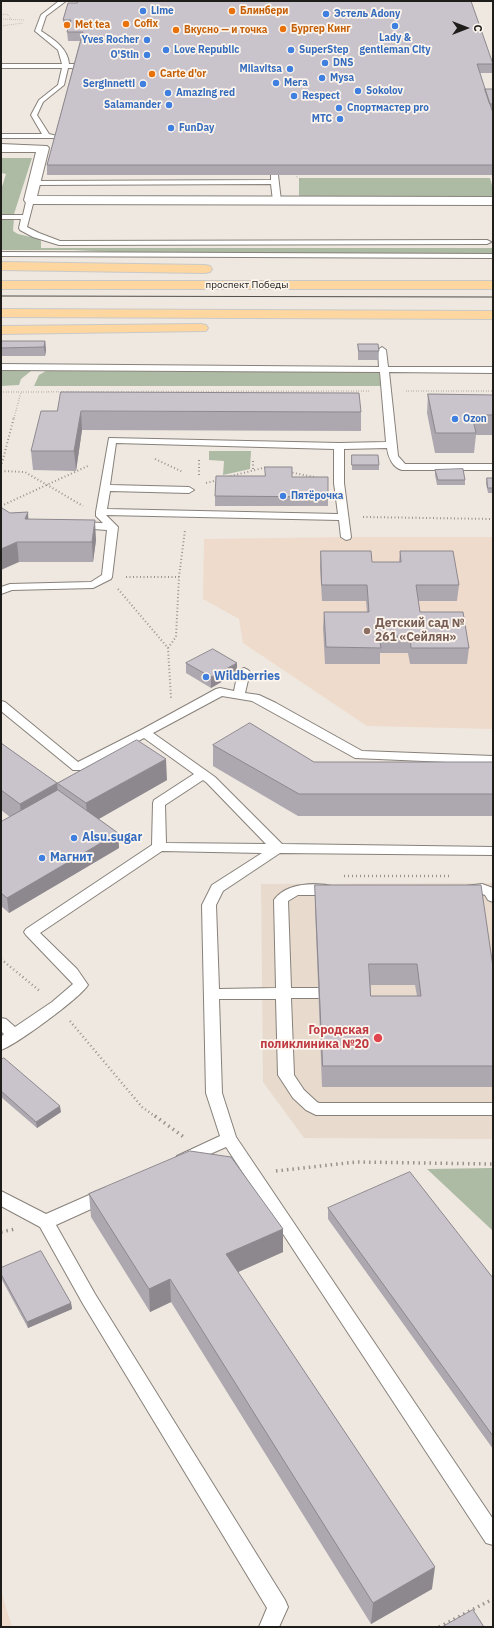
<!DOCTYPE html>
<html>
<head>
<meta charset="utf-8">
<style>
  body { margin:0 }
  #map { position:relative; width:494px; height:1628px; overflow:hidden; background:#efe8e0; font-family:"IBM Plex Sans",sans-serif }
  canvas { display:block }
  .frame { position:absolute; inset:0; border:2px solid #1f1d1a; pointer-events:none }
  .north { position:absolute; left:446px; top:8px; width:40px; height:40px; -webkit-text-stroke:3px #fcf5ed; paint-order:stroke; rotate:90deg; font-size:11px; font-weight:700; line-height:16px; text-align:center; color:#1f1d1a }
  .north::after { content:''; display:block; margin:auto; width:14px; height:18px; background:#1f1d1a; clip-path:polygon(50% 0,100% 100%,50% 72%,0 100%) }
</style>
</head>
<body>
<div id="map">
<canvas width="494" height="1628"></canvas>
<div class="frame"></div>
<div class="north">С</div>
</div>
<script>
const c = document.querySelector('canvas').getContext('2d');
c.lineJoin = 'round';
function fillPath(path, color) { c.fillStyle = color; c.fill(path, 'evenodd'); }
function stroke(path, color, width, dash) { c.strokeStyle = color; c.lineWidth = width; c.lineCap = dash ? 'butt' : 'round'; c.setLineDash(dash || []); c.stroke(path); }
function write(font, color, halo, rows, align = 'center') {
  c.font = font + ' "IBM Plex Sans",sans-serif'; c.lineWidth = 3.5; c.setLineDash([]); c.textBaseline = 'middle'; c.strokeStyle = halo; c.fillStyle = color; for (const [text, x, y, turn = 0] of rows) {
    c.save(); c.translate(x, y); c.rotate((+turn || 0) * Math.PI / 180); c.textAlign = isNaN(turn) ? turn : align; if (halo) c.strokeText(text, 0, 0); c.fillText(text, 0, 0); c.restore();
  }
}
fillPath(new Path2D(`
  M493 883V1139L304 1138 263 1082 261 884Z`), '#e8dbce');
fillPath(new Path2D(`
  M346 537H493V729L367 726 243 643 239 619 203 599 204 539Z
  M1 1591 12 1627H1Z`), '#efdbcc');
fillPath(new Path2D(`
  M1 158H32L14 214H1V190L6 174 1 173Z
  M299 178H490L493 189V197L299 198Z
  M1 218H14L13 231 18 234 39 239 41 241V248H493V253H128L74 250H1Z
  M1 371H31L21 379 19 385 1 386Z
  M46 371 379 372 381 386H34L39 375Z
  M209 451H251L250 469 223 475 224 461 209 460Z
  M493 1168V1231L427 1169Z`), '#adbba4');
const service = new Path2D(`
  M59 1H66L46 16 41 31C53 39 68 48 69 64H75L78 66 75 68H68L64 85 43 102 37 115 49 134 57 136 54 138H1V134H42L31 115 39 100 58 85 62 68H1V64H62L58 50 35 31 41 15Z
  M271 173H274L278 175 281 201 277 203 273 201 271 184 35 185 31 183 35 181 271 180Z
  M27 198H30L34 200 27 227 39 233 60 241 487 240 491 242 487 244 59 245 33 237 20 230 19 228 21 219H1V215H23Z
  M1 252 493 254V258L1 256Z
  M382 347 386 350 388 367H493V373L389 372 398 456 405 464H493V470H402C393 468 388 457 387 448L344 449V483L351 537 350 539 346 540 341 537 339 520 106 515 118 527 112 577 111 579 93 588 12 590 1 594V587L10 584 91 582 102 575 107 530 79 528 74 525 79 522 103 523 96 516V512L109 438 339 443 386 442 380 372 1 370V364L379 367 378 350ZM116 443 334 449V483L338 514 107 509 110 491 189 493 194 490 189 487 110 485Z
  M244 668 248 670 250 672 245 693 259 695 276 703 362 751 493 756V764L355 758 252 701 222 696 153 733 215 777 282 844 493 847V855L280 853 223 891 216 905 219 989 276 988 274 900C286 882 317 882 336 887L338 890 336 893 331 895H298L288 901 291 988H318L323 989 325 993 323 997 318 998H291L294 1075 304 1090 317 1102 319 1103H493V1115H316L306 1110 293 1098 278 1075 276 999H219L222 1093 236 1137 493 1519V1545L486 1543 226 1147 183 1166 177 1164 175 1160 177 1156 220 1136 206 1093 202 905 212 885 262 853 162 851 40 933 77 969 88 985C80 998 16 1045 1 1050V1037L4 1034 1 1031V1018L6 1019 15 1027 52 1002 73 984 26 935 24 932 26 929 152 845 153 803 154 800 194 774 144 738 81 770H73L1 711V701L5 702 78 762 141 730 216 689 220 688 234 691 238 672 240 670ZM203 780 207 783 266 844 166 843 165 805Z
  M482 884 493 888V902L488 900 485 895C477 892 467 896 458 893L456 890 458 887Z
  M105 1188 111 1190 113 1195 111 1200 56 1225 95 1294 285 1600 288 1607 279 1627H259L267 1608 83 1304 40 1227 1 1206V1191L46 1214Z`);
const minor = new Path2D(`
  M1 144 47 146 49 148 37 196 493 197V205L30 204 26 203 24 200 36 152H1Z`);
const primary = new Path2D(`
  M1 262 205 265 210 266 212 269 210 272 205 273 1 270Z
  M1 281H493V289H1Z
  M1 309 493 311V319L1 317Z
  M201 324 206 325 208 328 206 331 1 334V326Z`);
stroke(service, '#87817a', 2);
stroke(minor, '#87817a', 2);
stroke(primary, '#c9c9c8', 2);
stroke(new Path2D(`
  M1 15 7 14 11 19
  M1 19 24 20
  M1 26 23 23
  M296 176 302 181`), '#98938e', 1, [0.5, 1.5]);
stroke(new Path2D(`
  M406 391H493
  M1 392 369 391
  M14 418 21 392`), '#98938e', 1.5, [0.5, 2]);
stroke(new Path2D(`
  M155 459 183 472
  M199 460V477
  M253 461V470
  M1 467 14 417
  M1 471 25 472 83 506
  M289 472 314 477
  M227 477 267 467
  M206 483 218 480
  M1 506 90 465
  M363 517 493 519
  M126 577H179
  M118 589 168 648 171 698
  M168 648 176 637 179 577 185 530`), '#98938e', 2, [1, 2.5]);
stroke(new Path2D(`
  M344 876H451
  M1 959 41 992
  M70 1021 142 1107 156 1117`), '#98938e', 2.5, [1, 3]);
stroke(new Path2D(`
  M155 1116 185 1138
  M276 1171 356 1162 493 1164
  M1 1232 15 1229
  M439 1627 493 1599`), '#98938e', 3.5, [1.5, 4]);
fillPath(service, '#fff');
fillPath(minor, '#fff');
fillPath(primary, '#fed69f');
stroke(new Path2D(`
  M1 296 493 297`), '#504d49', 1);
fillPath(new Path2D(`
  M68 3 493 64 492 73H480L485 89H493V107H491L493 113V175H47V165L80 41H68L67 32 69 29H64L63 20Z
  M1 341H45L46 350 45 356H1Z
  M358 344 379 351 378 360H358Z
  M428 394 493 395V435H476L474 453H435L427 413Z
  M57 411 361 412V431L82 430 76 471 33 470 31 451Z
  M352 455 379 465V470H352Z
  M435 470 465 480V485H437L435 475Z
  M292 477 328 497V506H215V496Z
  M487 478H493V493H488L486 483Z
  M28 512V519L96 540 93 562H19L10 513Z
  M321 551 372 562H399L400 551 459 585 457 601H418L420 612 469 648 467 664H410L408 653H380V664H325L323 628 324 612H367L366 601H322L320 567Z
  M186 663 237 673 211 688 186 673Z
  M1 743 57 783 167 780 99 819 118 833 119 848 9 913 1 906V822L10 817 1 810Z
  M213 745 314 762H493V816H298L213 766Z
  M315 885 493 967V1087H322L315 906ZM371 985H415L417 996H371Z
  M1 1060 61 1112 37 1128 1 1097Z
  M89 1194 283 1229V1252L238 1272 432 1589 371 1624 171 1302 150 1312 91 1217Z
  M328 1208 493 1278V1449L328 1219Z
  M1 1268 71 1303 72 1309 28 1328 1 1278Z`), '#ada8af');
fillPath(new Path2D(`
  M45 341 46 350 45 356 44 347Z
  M81 411 82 430 76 471 74 451Z
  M28 512 29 532 25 519Z
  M95 520 96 540 93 562 92 542Z
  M17 542 19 562 1 570V549Z
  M237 663V673L211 688V677Z
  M166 759 167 780 88 825 86 803Z
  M57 783 59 805 22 826 20 804Z
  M118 833 119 848 9 913 7 898Z
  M60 1106 61 1112 37 1128 36 1122Z
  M283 1229V1252L227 1277 226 1254Z
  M170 1279 171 1302 150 1312 149 1289Z
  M71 1303 72 1309 28 1328 27 1322Z
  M435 1567 432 1589 371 1624 373 1603Z`), '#8d888e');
const building = new Path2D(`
  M78 1H471L493 64H477L493 113V165H47L83 32H67L71 20H63L68 3H77Z
  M485 89H493V104H490Z
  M1 341H45L44 347 1 348Z
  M358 344H378L379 351H359Z
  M61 392 359 393 361 412 81 411 74 451H31L41 411H57Z
  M428 394 493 395V415H472L476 433H436Z
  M352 455H378L379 465H352Z
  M265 467H292V477H328V497L215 496 216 476H265Z
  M463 469 465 480H438L435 470Z
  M487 478H493V488H488Z
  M1 508H2L10 513 28 512 25 519 95 520 92 542H17L1 549Z
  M321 551H371L372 562H401L400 551H453L459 585H416L420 612H463L469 648H411L410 636H379L381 648 326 647 324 612H369L367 585H322Z
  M213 649 237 663 211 677 186 663Z
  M250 723 314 762H493V794H299L213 745Z
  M137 740 166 759 86 803 57 783 20 804 1 790V743L57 783Z
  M58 790 118 833 7 898 1 893V822Z
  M315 885H481L493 967V1066H323ZM369 964H417L421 996H371Z
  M4 1058 60 1106 36 1122 1 1091V1060Z
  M190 1151 231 1157 283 1229 226 1254 435 1567 373 1603 170 1279 149 1289 89 1194Z
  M410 1172 493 1278V1436L328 1208Z
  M41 1251 71 1303 27 1322 1 1274V1268Z
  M473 1610 484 1627H442Z`);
fillPath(building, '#c9c3cb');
stroke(building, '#8d888e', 1);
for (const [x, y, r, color] of [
  [143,11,4,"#3f7fe0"],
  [232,11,4,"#e8710a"],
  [326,14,4,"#3f7fe0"],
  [126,24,4,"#e8710a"],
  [67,25,4,"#e8710a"],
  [395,26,4,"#3f7fe0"],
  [283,29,4,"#e8710a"],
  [176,30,4,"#e8710a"],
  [147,40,4,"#3f7fe0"],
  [166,50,4,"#3f7fe0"],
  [291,50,4,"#3f7fe0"],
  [147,55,4,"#3f7fe0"],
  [325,63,4,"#3f7fe0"],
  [290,69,4,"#3f7fe0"],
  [152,74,4,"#e8710a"],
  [322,78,4,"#3f7fe0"],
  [276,83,4,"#3f7fe0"],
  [143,84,4,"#3f7fe0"],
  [358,91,4,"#3f7fe0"],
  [168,93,4,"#3f7fe0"],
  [294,96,4,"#3f7fe0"],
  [169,105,4,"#3f7fe0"],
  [339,108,4,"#3f7fe0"],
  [340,119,4,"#3f7fe0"],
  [171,128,4,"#3f7fe0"],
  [455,419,4,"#3f7fe0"],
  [283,496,4,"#3f7fe0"],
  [367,631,4,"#8d6e63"],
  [206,677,4,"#3f7fe0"],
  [74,838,4,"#3f7fe0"],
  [42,858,4,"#3f7fe0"],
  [378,1038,5,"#e0444e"]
]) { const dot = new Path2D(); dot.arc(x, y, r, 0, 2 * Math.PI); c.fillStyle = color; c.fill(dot); stroke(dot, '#fcf5ed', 1.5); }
write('bold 10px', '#366cbe', '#fcf5ed', [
  ["Lime",151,11],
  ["Эстель Adony",334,14],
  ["Lady &",395,38,"center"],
  ["gentleman City",395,50,"center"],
  ["Yves Rocher",139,40,"right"],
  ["Love Republic",174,50],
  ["SuperStep",299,50],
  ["O'Stin",139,55,"right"],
  ["DNS",333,63],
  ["Milavitsa",282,69,"right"],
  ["Mysa",330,78],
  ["Мега",284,83],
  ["Serginnetti",135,84,"right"],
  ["Sokolov",366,91],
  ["Amazing red",176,93],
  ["Respect",302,96],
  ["Salamander",161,105,"right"],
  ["Спортмастер pro",347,108],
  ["МТС",332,119,"right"],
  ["FunDay",179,128],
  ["Ozon",463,419],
  ["Пятёрочка",291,496]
], 'left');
write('bold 10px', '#c56008', '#fcf5ed', [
  ["Блинбери",240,11],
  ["Cofix",134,24],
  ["Met tea",75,25],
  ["Бургер Кинг",291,29],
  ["Вкусно — и точка",184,30],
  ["Carte d'or",160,74]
], 'left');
write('10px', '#1f1d1a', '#fcf5ed', [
  ["проспект Победы",247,285]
]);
write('bold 12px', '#785e54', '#fcf5ed', [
  ["Детский сад №",375,624],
  ["261 «Сейлян»",375,638]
], 'left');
write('bold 12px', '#366cbe', '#fcf5ed', [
  ["Wildberries",214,677],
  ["Alsu.sugar",82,838],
  ["Магнит",50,858]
], 'left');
write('bold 12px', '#be3a42', '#fcf5ed', [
  ["Городская",369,1031],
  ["поликлиника №20",369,1045]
], 'right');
</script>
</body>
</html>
